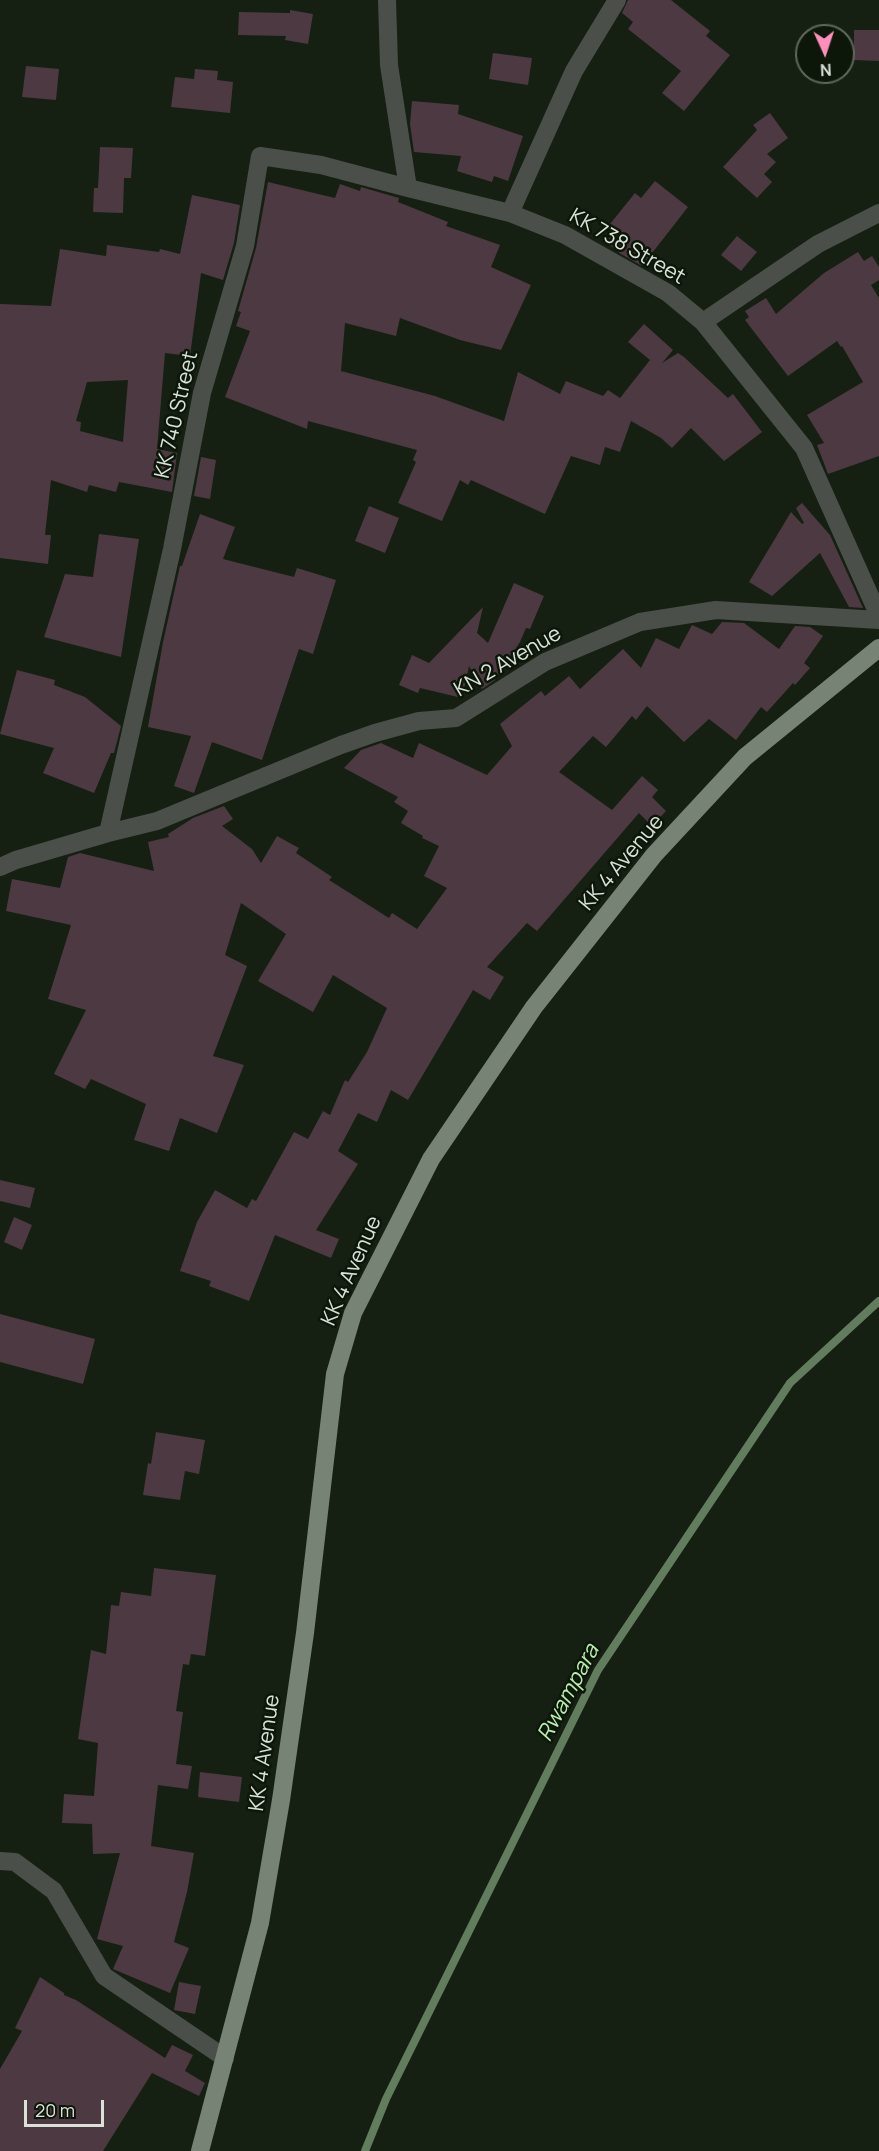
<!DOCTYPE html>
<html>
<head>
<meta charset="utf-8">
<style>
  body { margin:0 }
  #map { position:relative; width:879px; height:2151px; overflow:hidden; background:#152012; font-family:Manrope,sans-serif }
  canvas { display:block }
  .north { position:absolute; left:795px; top:24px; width:60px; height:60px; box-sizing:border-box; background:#0c1709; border:2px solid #5e685c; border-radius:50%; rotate:177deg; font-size:16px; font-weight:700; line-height:24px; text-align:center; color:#d9e1d8 }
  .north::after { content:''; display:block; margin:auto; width:21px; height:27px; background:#fe8ebc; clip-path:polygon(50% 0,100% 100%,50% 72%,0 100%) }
  .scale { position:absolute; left:24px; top:2100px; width:80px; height:27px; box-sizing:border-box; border:3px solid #d9e1d8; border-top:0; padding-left:8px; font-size:18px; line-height:21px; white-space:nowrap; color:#d9e1d8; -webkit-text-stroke:4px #0c1709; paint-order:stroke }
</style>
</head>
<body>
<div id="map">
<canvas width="879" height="2151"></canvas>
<div class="north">N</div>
<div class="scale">20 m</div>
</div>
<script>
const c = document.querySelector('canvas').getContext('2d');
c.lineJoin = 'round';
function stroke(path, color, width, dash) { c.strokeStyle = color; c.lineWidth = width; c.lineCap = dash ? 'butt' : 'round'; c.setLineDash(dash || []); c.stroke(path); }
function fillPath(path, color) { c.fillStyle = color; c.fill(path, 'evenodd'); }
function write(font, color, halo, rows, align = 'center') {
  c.font = font + ' Manrope,sans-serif'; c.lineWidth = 5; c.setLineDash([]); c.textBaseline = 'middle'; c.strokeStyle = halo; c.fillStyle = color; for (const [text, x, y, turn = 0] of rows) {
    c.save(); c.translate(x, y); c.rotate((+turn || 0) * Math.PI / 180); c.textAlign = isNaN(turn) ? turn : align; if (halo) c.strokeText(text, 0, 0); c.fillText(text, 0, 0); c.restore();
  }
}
stroke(new Path2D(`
  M365 2151 386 2099 598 1670 790 1383 879 1301`), '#627c5e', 8);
fillPath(new Path2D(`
  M628 0H671L710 31 706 36 730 55 684 111 662 93 681 71 628 29 633 22 622 13Z
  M290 10 313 14 308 44 285 40 286 36 238 35 239 12 290 13Z
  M854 30H879V61L854 60Z
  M493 53 532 58 528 85 489 79Z
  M26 66 59 69 56 100 22 97Z
  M195 69 218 71 217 80 233 82 230 113 171 107 175 77 194 79Z
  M412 101 459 105 458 114 523 136 508 181 494 176 492 182 457 171 461 156 414 152 410 124Z
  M770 113 788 138 767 154 776 162 764 174 772 182 757 198 723 167 757 130 753 125Z
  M100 147 133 148 131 178H124L123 213 93 212 94 188H98Z
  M655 181 688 207 642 266 621 254 606 242 617 229 610 224 635 193 641 198Z
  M268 182 335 198 340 184 360 191 361 187 399 198 398 202 448 222 446 226 500 245 491 267 531 285 501 350 460 340 400 318 396 336 345 323 341 371 435 396 504 421 518 372 560 394 566 381 603 396 608 390 620 398 650 360 628 342 644 324 673 350 662 363 678 353 684 357 728 398 733 394 762 432 724 461 691 428 672 448 661 438 631 421 620 452 605 447 600 465 571 456 545 514 471 480 468 485 460 480 442 521 398 503 416 462 413 460 417 450 308 421 307 429 225 397 250 331 236 326 241 312 238 311 256 248Z
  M192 195 240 205 234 243 223 280 201 273 190 356 165 353 157 449 177 453 172 492 119 482 116 492 89 485 87 492 51 480 45 535H51L48 564 0 558V304L51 306 60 249 106 256 107 245 159 252 160 249 180 254ZM128 380 123 442 80 431 81 422 76 421 87 382Z
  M737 236 757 252 741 271 721 255Z
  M858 252 864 261 872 256 879 267V280L871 285 879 298V456L828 474 817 445 824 443 807 415 863 382 842 346 841 347 837 341 788 376 745 320 749 317 745 311 766 298 776 314 824 273Z
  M201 457 216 460 210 499 194 496Z
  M802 503 830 535 863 608 849 607 820 553 772 596 749 582 791 512 802 524 804 523 796 508Z
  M369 506 399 518 385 553 355 541Z
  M200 514 235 527 223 559 294 577 297 568 336 580 313 654 299 649 262 760 212 742 194 793 174 786 191 736 148 727 163 642 180 566H182Z
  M99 534 139 539 121 657 44 637 65 574 93 577Z
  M514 583 544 596 530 629 526 628 520 642 495 680 482 689 469 666 462 698 420 688 418 693 399 685 412 655 429 663 483 607 477 633 488 643Z
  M722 622 744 623 779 649 795 626 810 627 823 636 804 663 810 668 795 685 793 683 767 712 761 707 736 740 709 719 684 742 647 706 636 720 632 716 606 747 593 736 559 772 612 810 642 776 658 790 652 797 666 811 652 826 639 813 537 931 527 923 487 967 504 977 490 1000 473 990 408 1100 391 1090 377 1122 358 1113 338 1151 358 1164 316 1230 339 1239 331 1258 275 1235 249 1301 209 1286 211 1281 180 1271 197 1222 215 1190 247 1208 252 1199 256 1201 294 1132 308 1139 323 1111 330 1115 345 1080 348 1082 367 1052 387 1008 333 975 313 1012 258 981 286 934 241 903 225 955 247 966 213 1056 244 1065 217 1133 180 1118 169 1151 134 1140 146 1104 91 1079 85 1089 54 1074 86 1010 48 999 71 925 6 911 12 879 60 888 68 857 80 853 154 871 148 842 169 837 168 834 193 818 224 806 233 819 222 826 252 849 261 863 277 836 299 848 296 853 332 877 329 880 389 918 392 913 417 929 447 888 424 876 439 846 422 838 423 836 401 823 408 811 394 802 398 797 344 768 361 750 381 743 413 758 419 743 487 775 512 746 500 724 541 691 545 696 569 676 580 689 623 649 641 668 656 638 679 649 692 625 712 634Z
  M17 670 55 680 54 685 85 697 121 726 114 753H111L94 793 43 773 54 748 0 734Z
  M0 1180 35 1188 30 1208 0 1201Z
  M14 1217 32 1225 22 1250 4 1242Z
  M0 1314 95 1339 83 1384 0 1362Z
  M156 1432 205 1440 199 1474 185 1471 180 1500 143 1495 148 1463 151 1464Z
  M154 1568 216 1575 205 1656 191 1654 189 1665 183 1664 176 1711 183 1712 176 1764 192 1766 188 1789 158 1785 151 1846 194 1853 187 1892 174 1942 189 1948 170 1993 113 1969 123 1946 97 1939 120 1853 93 1854 92 1824 62 1823 64 1794 94 1796 98 1743 78 1739 91 1650 106 1654 111 1605 119 1606 121 1592 151 1596Z
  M200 1772 242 1777 239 1802 198 1797Z
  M40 1977 64 1993V1995L76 2000 165 2058 172 2045 193 2055 185 2071 205 2083 199 2096 152 2073 103 2151H0V2069L22 2031 15 2028Z
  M179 1982 201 1986 195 2014 174 2010Z`), '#4d3941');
stroke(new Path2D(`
  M387 0 389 65 408 188 510 213 565 235 668 293 703 322 804 448 879 616
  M510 213 574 71 617 0
  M703 322 818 244 879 213
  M108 833 172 549 202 393 245 246 260 156 321 165 408 188
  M0 867 16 860 108 833 157 821 341 745 375 733 419 721 456 718 545 662 640 622 716 610 879 620
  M0 1861 15 1862 54 1891 104 1976 225 2058`), '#4a5049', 18);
stroke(new Path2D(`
  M200 2151 260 1923 281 1800 305 1633 335 1374 353 1313 431 1159 534 1007 654 855 745 757 879 648`), '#778375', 18);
write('21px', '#d9e1d8', '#0c1709', [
  ["KK 738 Street",627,247,30],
  ["KK 740 Street",177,415,-77],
  ["KN 2 Avenue",508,662,-30],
  ["KK 4 Avenue",622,863,-50],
  ["KK 4 Avenue",352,1271,-66],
  ["KK 4 Avenue",265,1753,-82]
]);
write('italic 22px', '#b9efae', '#0c1709', [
  ["Rwampara",569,1693,-62]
]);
</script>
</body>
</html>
